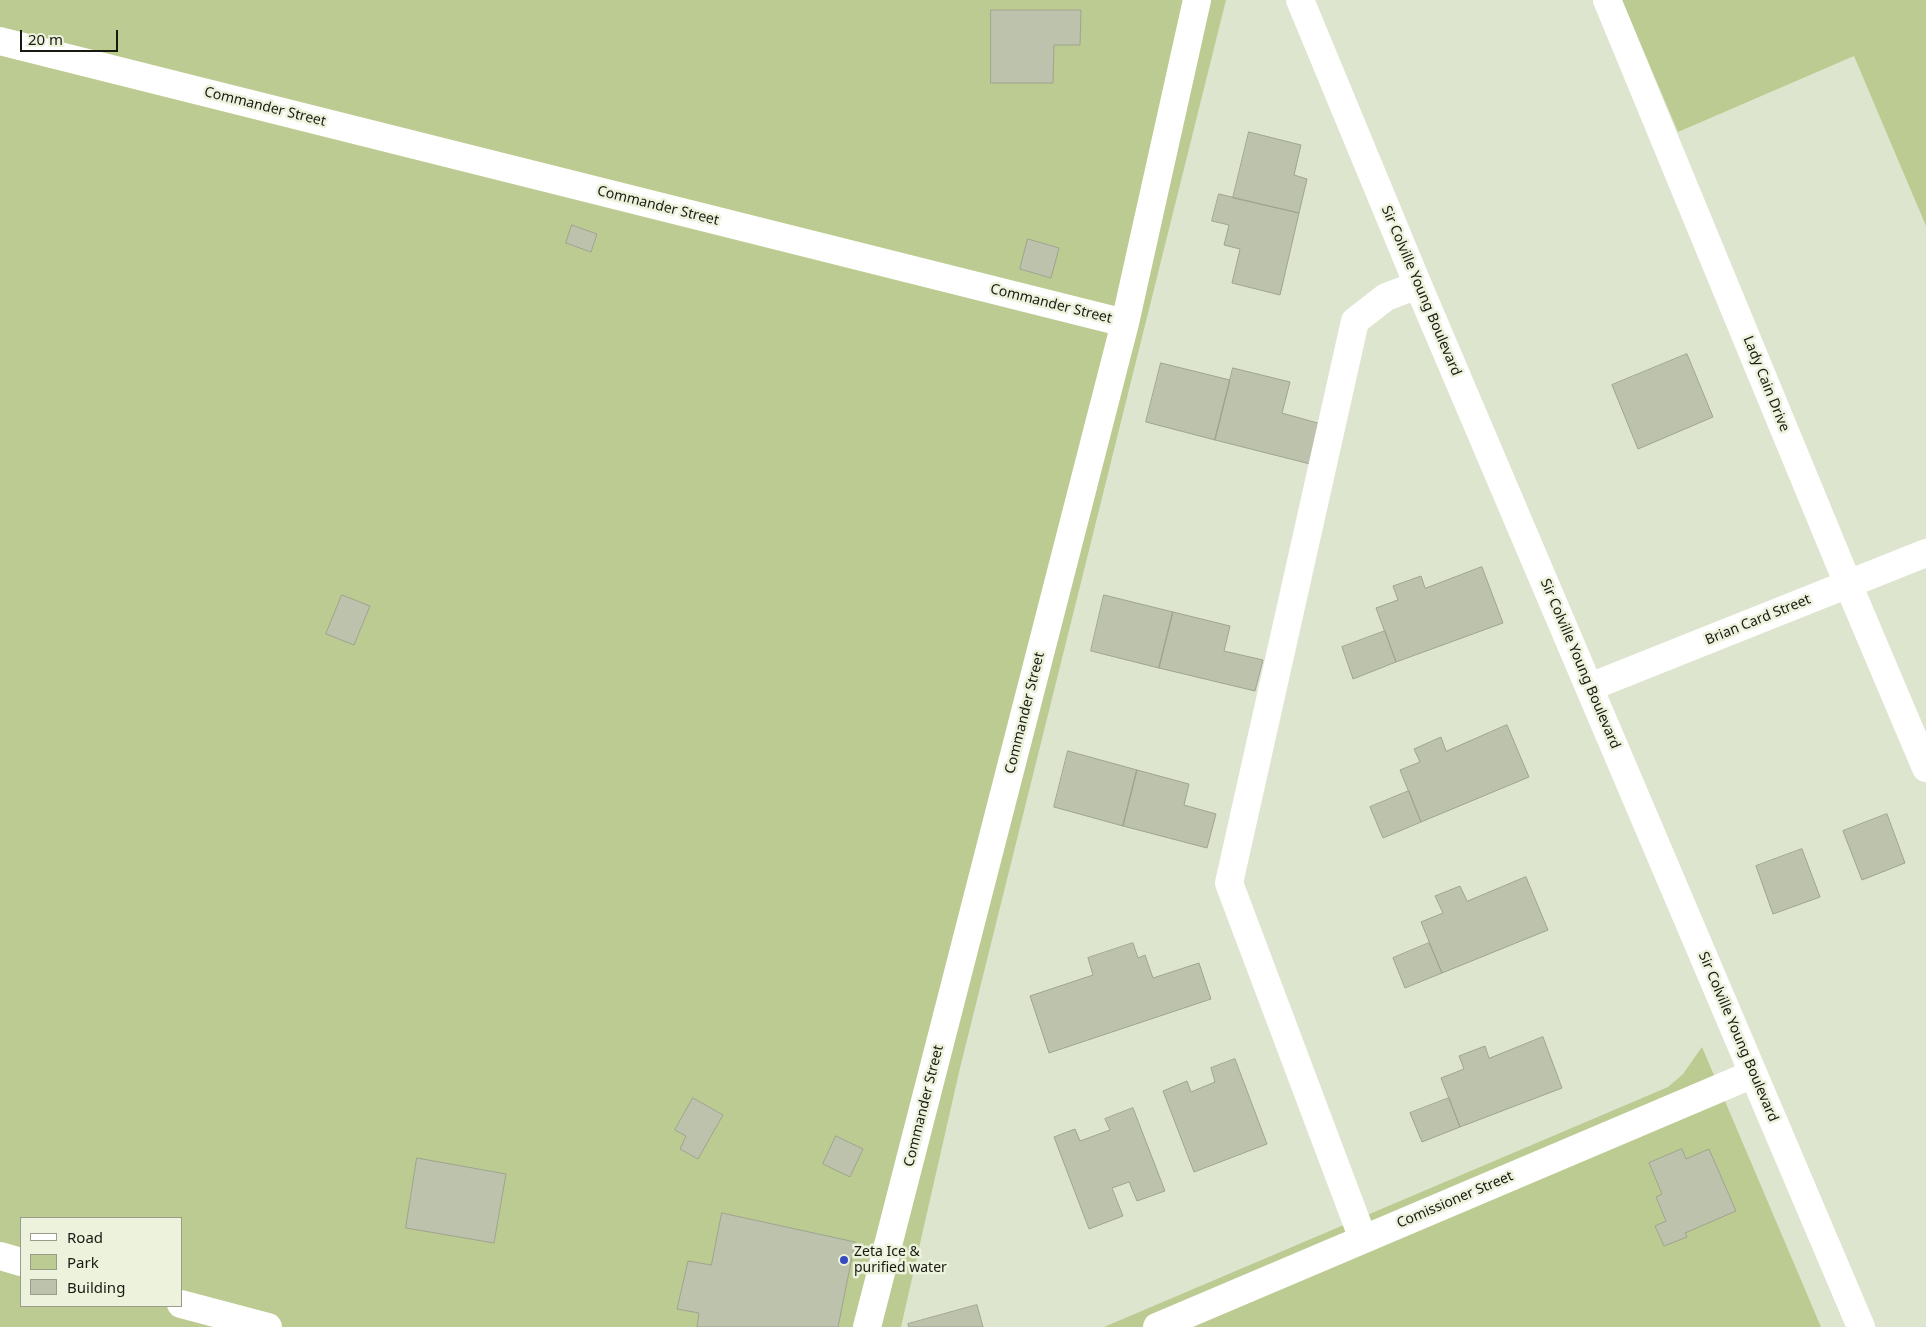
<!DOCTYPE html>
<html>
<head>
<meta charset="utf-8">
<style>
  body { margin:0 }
  #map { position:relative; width:1926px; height:1327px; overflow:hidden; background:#dee5cf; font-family:"Noto Sans",sans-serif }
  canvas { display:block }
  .legend { position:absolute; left:20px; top:1217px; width:162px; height:90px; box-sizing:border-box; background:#ecf2dc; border:1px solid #979c8b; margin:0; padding:6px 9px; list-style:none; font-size:15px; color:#181a12 }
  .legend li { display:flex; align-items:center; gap:10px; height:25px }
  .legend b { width:25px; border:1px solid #979c8b }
  .scale { position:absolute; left:20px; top:30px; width:98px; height:22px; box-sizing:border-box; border:2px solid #181a12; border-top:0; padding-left:6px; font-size:15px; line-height:18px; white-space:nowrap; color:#181a12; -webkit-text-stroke:4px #ecf2dc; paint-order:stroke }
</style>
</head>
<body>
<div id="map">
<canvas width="1926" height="1327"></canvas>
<ul class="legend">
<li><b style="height:6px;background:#fff"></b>Road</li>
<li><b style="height:14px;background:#bccb91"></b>Park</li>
<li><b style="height:14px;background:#bcc2ac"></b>Building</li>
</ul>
<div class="scale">20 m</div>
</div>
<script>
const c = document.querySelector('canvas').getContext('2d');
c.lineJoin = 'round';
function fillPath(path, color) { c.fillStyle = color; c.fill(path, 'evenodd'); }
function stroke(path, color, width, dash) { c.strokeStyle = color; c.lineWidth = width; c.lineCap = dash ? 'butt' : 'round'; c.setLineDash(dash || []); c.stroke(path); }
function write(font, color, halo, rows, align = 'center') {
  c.font = font + ' "Noto Sans",sans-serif'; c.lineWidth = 5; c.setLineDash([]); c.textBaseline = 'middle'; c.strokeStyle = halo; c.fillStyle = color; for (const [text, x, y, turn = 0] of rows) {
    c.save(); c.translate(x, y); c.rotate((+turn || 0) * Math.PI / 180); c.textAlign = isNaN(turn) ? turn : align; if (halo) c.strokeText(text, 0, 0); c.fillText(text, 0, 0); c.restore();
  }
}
fillPath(new Path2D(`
  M0 0H1226L960 1068 901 1327H0ZM21 1218H181V1306H21Z
  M1622 0H1926V226L1854 56 1678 132Z
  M1702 1047 1821 1327H1104L1668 1087 1683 1074Z`), '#bccb91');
const building = new Path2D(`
  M991 10H1081L1080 45H1054L1053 83H991Z
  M1249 132 1301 145 1294 175 1307 179 1299 213 1233 198Z
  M1219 194 1299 213 1280 295 1232 283 1240 249 1224 245 1229 225 1212 221Z
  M572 225 597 234 591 252 566 243Z
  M1028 239 1059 248 1051 278 1020 269Z
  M1687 354 1713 417 1638 449 1612 385Z
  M1161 363 1230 380 1215 440 1146 422Z
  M1233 368 1290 382 1282 413 1328 426 1318 466 1215 440Z
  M1482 567 1503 623 1396 662 1376 608 1398 600 1393 586 1421 576 1425 588Z
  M342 595 370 606 354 645 326 634Z
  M1104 595 1173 612 1159 668 1091 651Z
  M1173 612 1230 626 1224 651 1263 660 1255 691 1159 668Z
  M1385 631 1396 662 1353 679 1342 647Z
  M1507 725 1529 777 1421 822 1400 770 1420 762 1414 749 1441 737 1446 751Z
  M1068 751 1137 770 1123 826 1054 807Z
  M1137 770 1189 784 1184 805 1216 814 1207 848 1123 826Z
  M1409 791 1421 822 1383 838 1370 807Z
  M1887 814 1905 863 1862 880 1843 831Z
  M1802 849 1820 897 1773 914 1756 866Z
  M1526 877 1548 930 1442 973 1421 922 1443 913 1435 896 1460 886 1467 901Z
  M1133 943 1138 958 1145 955 1153 978 1199 963 1211 999 1049 1053 1030 996 1093 975 1088 958Z
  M1429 943 1442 973 1405 988 1393 958Z
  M1543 1037 1562 1088 1460 1127 1441 1078 1464 1069 1459 1056 1485 1046 1489 1058Z
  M1235 1059 1267 1144 1194 1172 1163 1091 1187 1081 1191 1092 1215 1082 1211 1068Z
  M693 1098 723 1115 698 1159 680 1149 686 1136 675 1130Z
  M1449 1098 1460 1127 1422 1142 1410 1113Z
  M1133 1108 1165 1191 1137 1201 1129 1182 1112 1188 1123 1216 1089 1229 1054 1137 1075 1129 1080 1141 1110 1130 1105 1119Z
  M836 1136 863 1149 850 1177 823 1164Z
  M1682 1149 1686 1159 1709 1149 1736 1211 1685 1233 1687 1237 1664 1246 1655 1226 1666 1221 1656 1197 1662 1194 1649 1163Z
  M417 1158 506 1174 494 1243 406 1228Z
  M722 1213 855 1242 838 1327H697L699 1313 677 1309 688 1261 711 1265Z
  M977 1305 983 1327H909L908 1324Z`);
fillPath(building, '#bcc2ac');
stroke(building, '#9fa490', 1);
stroke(new Path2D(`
  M1300 0 1418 285 1861 1327
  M1607 0 1848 584 1926 768
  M0 41 1125 323 867 1327
  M1125 323 1197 0
  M1590 687 1926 553
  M1363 1239 1229 883 1355 321 1386 297 1418 285
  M0 1256 21 1262
  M181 1304 268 1327
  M1157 1327 1753 1074`), '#fff', 28);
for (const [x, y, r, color] of [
  [844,1260,5,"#364bbd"]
]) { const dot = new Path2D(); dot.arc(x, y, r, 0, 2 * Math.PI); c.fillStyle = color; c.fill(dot); stroke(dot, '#ecf2dc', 2); }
write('14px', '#181a12', '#ecf2dc', [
  ["Commander Street",265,107,14],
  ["Commander Street",658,206,14],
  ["Sir Colville Young Boulevard",1421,291,67],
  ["Commander Street",1051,304,14],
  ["Lady Cain Drive",1766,384,68],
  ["Brian Card Street",1758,620,-22],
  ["Sir Colville Young Boulevard",1580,664,67],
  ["Commander Street",1025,713,-76],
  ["Sir Colville Young Boulevard",1738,1037,67],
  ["Commander Street",924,1106,-76],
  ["Comissioner Street",1455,1200,-23]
]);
write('14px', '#181a12', '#ecf2dc', [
  ["Zeta Ice &",854,1252],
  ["purified water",854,1268]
], 'left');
</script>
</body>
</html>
